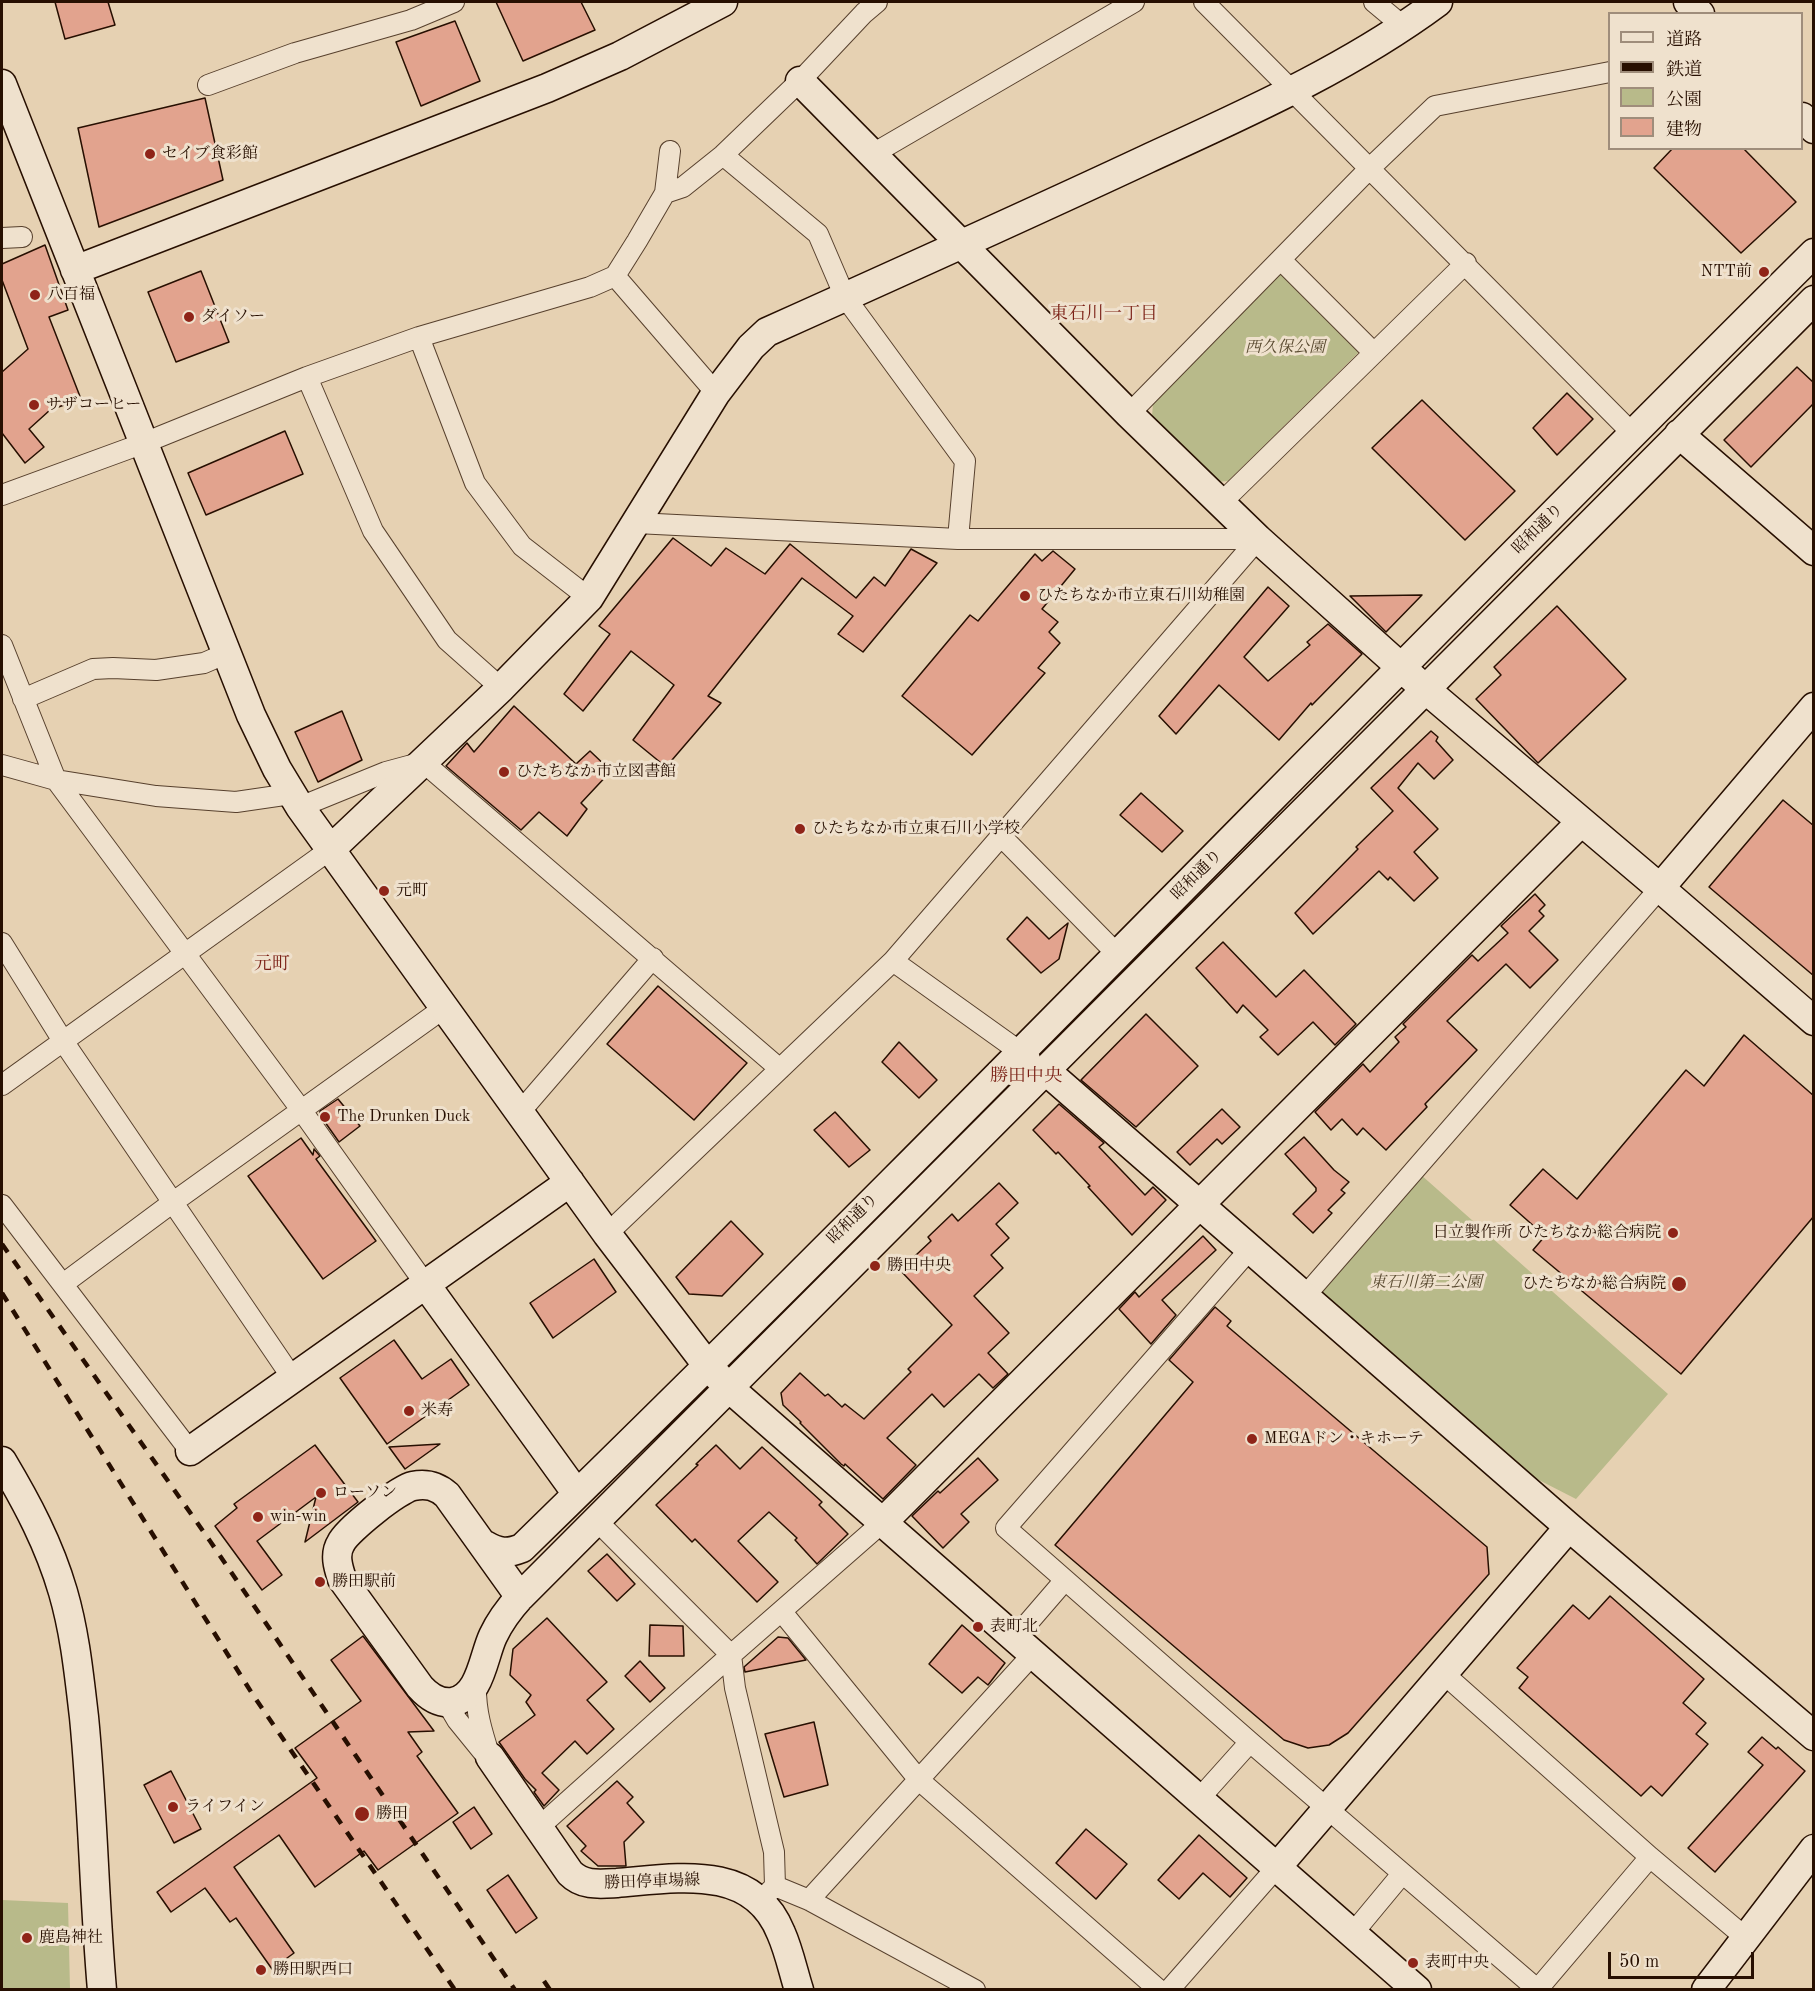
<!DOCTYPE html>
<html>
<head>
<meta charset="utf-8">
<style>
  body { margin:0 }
  #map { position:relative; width:1815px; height:1991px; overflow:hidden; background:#e6d1b2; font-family:"Old Standard TT","Noto Serif JP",serif }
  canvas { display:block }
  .frame { position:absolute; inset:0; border:3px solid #270f01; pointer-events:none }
  .legend { position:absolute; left:1608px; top:12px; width:195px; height:138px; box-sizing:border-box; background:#efe1cd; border:2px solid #9f8d7b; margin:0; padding:8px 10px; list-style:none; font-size:18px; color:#270f01 }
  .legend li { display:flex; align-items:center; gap:12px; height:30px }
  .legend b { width:30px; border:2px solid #9f8d7b }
  .scale { position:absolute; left:1608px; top:1952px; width:146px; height:27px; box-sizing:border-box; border:3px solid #270f01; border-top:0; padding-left:8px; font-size:18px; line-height:21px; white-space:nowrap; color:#270f01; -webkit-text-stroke:4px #efe1cd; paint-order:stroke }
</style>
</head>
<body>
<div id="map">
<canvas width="1815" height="1991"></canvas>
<div class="frame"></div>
<ul class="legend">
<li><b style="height:8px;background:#efe1cd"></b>道路</li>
<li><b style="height:8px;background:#270f01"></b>鉄道</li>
<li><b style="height:16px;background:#b8ba8a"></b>公園</li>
<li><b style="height:16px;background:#e2a38e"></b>建物</li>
</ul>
<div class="scale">50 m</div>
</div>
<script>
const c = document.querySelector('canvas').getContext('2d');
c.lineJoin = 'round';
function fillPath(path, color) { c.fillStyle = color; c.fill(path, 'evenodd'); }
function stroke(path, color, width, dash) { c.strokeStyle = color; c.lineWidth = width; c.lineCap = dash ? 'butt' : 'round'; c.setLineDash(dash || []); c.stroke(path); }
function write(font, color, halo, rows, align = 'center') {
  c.font = font + ' "Old Standard TT","Noto Serif JP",serif'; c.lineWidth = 6; c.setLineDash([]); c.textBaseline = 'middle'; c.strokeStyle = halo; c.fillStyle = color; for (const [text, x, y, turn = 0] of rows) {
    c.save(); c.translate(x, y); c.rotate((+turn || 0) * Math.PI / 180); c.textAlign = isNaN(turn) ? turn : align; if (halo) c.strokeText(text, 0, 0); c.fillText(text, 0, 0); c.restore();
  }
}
fillPath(new Path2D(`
  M1280 273 1289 274 1358 344V353L1228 481 1217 482 1152 417 1153 403Z
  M1420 1174 1668 1394 1576 1499 1533 1477 1322 1296 1318 1286Z
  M2 1900 68 1903 70 1989H2Z`), '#b8ba8a');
const building = new Path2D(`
  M55 2H108L115 25 65 39Z
  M496 2H581L595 30 523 61Z
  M455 21 480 81 421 106 396 42Z
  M205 98 223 180 99 227 78 128Z
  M1673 148H1743L1796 202 1741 253 1654 168Z
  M45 245 68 310 49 317 81 399 50 410 29 429 44 447 25 463 2 433V372L28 349 2 280V264Z
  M201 271 229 342 176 362 148 292Z
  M1797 367 1814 383V403L1751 467 1724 440Z
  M1567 393 1593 419 1557 455 1533 428Z
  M1422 400 1515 491 1465 540 1372 448Z
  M285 431 303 474 206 515 188 473Z
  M673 538 711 566 726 548 765 574 790 544 856 598 874 577 885 586 911 549 937 563 863 652 838 634 853 616 802 578 708 696 721 703 666 767 633 740 674 685 631 651 583 711 564 694 610 634 599 626Z
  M1053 551 1075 569 1042 609 1058 622 1049 632 1060 643 1038 668 1045 673 972 755 902 696 970 615 978 621 1035 554 1042 561Z
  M1268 587 1289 606 1244 657 1268 681 1310 645 1307 642 1328 624 1362 654 1312 705 1311 703 1279 740 1219 685 1176 734 1159 716Z
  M1422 595 1386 632 1350 596Z
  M1557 606 1626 679 1538 763 1476 699 1501 675 1494 667Z
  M514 706 576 764 590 751 611 771 581 803 587 809 567 836 539 812 521 830 446 766 467 743 474 752Z
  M342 711 362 760 318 782 295 732Z
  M1431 731 1438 737 1436 741 1453 760 1434 779 1418 763 1398 788 1438 829 1414 852 1438 878 1414 901 1390 877 1388 880 1379 871 1313 934 1295 913 1358 849 1356 847 1393 811 1371 788Z
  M1141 793 1183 831 1162 852 1120 815Z
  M1783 800 1814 826V976L1709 887Z
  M1535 894 1545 905 1539 911 1544 916 1529 931 1558 960 1530 988 1506 964 1447 1021 1477 1050 1425 1104 1427 1107 1386 1150 1363 1128 1357 1135 1342 1119 1331 1130 1315 1112 1363 1064 1370 1072 1399 1042 1395 1037 1406 1027 1403 1024 1472 955 1478 961 1508 933 1501 926Z
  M1027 917 1049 939 1068 923 1059 959 1041 973 1007 939Z
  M1223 942 1276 997 1304 970 1356 1024 1335 1045 1313 1022 1278 1055 1260 1037 1268 1030 1243 1005 1237 1013 1196 968Z
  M658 986 747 1063 694 1120 607 1044Z
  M1146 1014 1198 1066 1136 1127 1081 1080Z
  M1744 1035 1814 1096V1216L1681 1374 1533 1250 1545 1236 1510 1205 1543 1169 1577 1199 1686 1070 1704 1086Z
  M899 1042 937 1080 919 1098 882 1062Z
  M338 1099 360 1126 339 1142 320 1115V1111Z
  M1059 1104 1104 1143 1099 1147 1145 1195 1153 1187 1166 1200 1132 1235 1088 1187 1090 1186 1058 1152 1056 1154 1033 1130Z
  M1222 1109 1240 1127 1222 1144 1217 1139 1190 1165 1177 1152Z
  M835 1112 870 1150 849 1167 814 1130Z
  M1304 1137 1334 1170 1349 1182 1341 1190 1345 1193 1328 1210 1332 1213 1313 1233 1293 1214 1316 1191V1188L1285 1154Z
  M301 1138 313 1155 314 1149 320 1156 316 1159 376 1241 323 1279 248 1176Z
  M999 1183 1018 1203 996 1224 1009 1238 991 1255 1003 1268 974 1296 1009 1333 988 1353 1008 1374 993 1388 979 1374 944 1407 932 1394 887 1438 916 1465 883 1499 845 1464 844 1466 841 1464 800 1423 801 1422 783 1405 781 1393 800 1373 825 1396 828 1394 842 1407 845 1404 864 1419 911 1372 908 1369 952 1325 900 1270 931 1241 928 1237 952 1214 958 1221Z
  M731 1221 763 1254 722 1296 689 1294 676 1277Z
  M1203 1236 1216 1250 1162 1300 1176 1315 1151 1344 1119 1309 1135 1292 1139 1297Z
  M594 1259 616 1292 553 1338 530 1303Z
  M1215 1307 1231 1321 1227 1326 1487 1547 1489 1574 1348 1733 1329 1745 1308 1748 1284 1740 1055 1545 1193 1382 1169 1360Z
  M394 1340 422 1379 451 1359 469 1385 387 1444 340 1378Z
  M440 1444 405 1469 389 1447Z
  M315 1445 358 1502 305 1542 316 1497 257 1541 282 1575 262 1590 215 1526 237 1508 234 1504Z
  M716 1445 740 1469 762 1447 822 1502 819 1505 848 1534 817 1564 795 1540 797 1538 769 1512 738 1541 778 1582 757 1602 695 1539 692 1542 656 1505 698 1465 696 1464Z
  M978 1458 998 1480 961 1514 969 1522 943 1548 912 1516 938 1491 940 1493Z
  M607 1554 635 1584 617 1601 588 1571Z
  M1610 1596 1704 1679 1683 1703 1706 1723 1696 1734 1708 1744 1662 1796 1651 1786 1641 1796 1519 1688 1528 1677 1517 1668 1573 1605 1589 1619Z
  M547 1618 607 1682 587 1700 614 1729 587 1754 575 1741 542 1773 559 1790 544 1806 534 1792 536 1790 525 1779 499 1742 535 1715 526 1702 531 1695 510 1675 513 1649Z
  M650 1625 683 1626 684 1656H649Z
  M962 1625 1005 1663 988 1685 978 1677 962 1693 929 1664Z
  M363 1636 434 1731 408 1732 422 1752 417 1756 458 1813 378 1870 364 1851 315 1887 279 1835 234 1867 294 1953 272 1969 236 1918 230 1922 205 1888 171 1912 157 1892 317 1778 295 1748 361 1701 331 1660Z
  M778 1637 788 1638 806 1660 745 1672 744 1667Z
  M640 1661 665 1688 650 1702 625 1676Z
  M814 1722 828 1785 784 1797 765 1734Z
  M1762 1737 1776 1749 1778 1747 1805 1771 1715 1872 1688 1848 1763 1765 1748 1752Z
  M171 1771 201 1829 174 1843 144 1785Z
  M617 1781 633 1797 627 1803 644 1822 624 1842 626 1866H598L581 1851 586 1846 567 1826Z
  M474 1807 492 1834 471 1849 453 1822Z
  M1086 1829 1127 1864 1096 1899 1056 1863Z
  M1199 1835 1247 1878 1230 1897 1203 1873 1179 1899 1158 1880Z
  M508 1875 537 1918 516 1933 487 1890Z`);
fillPath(building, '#e2a38e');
stroke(building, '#270f01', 1.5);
const street = new Path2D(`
  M1204 2 1632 433
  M1374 2 1404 27
  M208 85 295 53 411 20 454 2
  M723 155 818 234 845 297 965 461 958 539
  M871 155 1134 2
  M665 193 683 187 723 155 800 81 864 13 877 2
  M2 238 22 237
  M1281 260 1374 353
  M615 276 716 393
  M419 337 475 483 522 546 589 598
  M307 377 373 531 447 640 501 688
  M1129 414 1369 169 1435 106 1610 72
  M2 495 144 443 307 377 419 337 590 287 615 276 637 241 665 193 670 151
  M1221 503 1466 263
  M636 523 958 539H1258
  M2 645 56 780 302 1111 426 1285
  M23 699 93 669 113 668 156 670 204 663 227 653
  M2 765 56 780 156 796 236 802 291 794
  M300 807 386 772 423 762 780 1069
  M1000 835 1118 955
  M2 943 63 1041 293 1379
  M893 961 1030 1059
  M2 1085 331 849
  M520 1112 653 958
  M2 1205 190 1451
  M607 1234 893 961 1258 539
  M1250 1249 1006 1528 1250 1742 1537 1989
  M63 1284 172 1203 444 1008
  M1305 1296 1660 888
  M596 1520 731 1655 735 1688 774 1852 775 1886 760 1901
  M782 1612 919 1780 1159 1990
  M1015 1638 1065 1580
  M1444 1674 1650 1857 1746 1938
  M476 1683C475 1710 482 1732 490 1757
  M447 1703 457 1720 483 1752
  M1198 1800 1250 1742
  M538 1828 731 1655 883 1522
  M775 1886 809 1900 975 1990
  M809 1900 1033 1654
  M1353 1933 1402 1874
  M1169 1990 1277 1867
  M1537 1990 1650 1857`);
const secondary = new Path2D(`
  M1688 2 1700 14
  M800 81 1129 414 1258 539 1424 688 1660 888 1814 1021
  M2 84 251 715 277 769 300 807 607 1234 707 1365 728 1387 1417 1990
  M1802 117 1814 129
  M75 270 547 88 620 56 723 2
  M1679 434 1814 551
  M331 849 501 688 589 598 716 393 751 347 767 332C894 275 1021 218 1147 159 1247 113 1349 68 1438 2
  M1660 888 1814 707
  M1045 1070 1569 1527 1814 1736
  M426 1285 577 1494
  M190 1451 570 1182
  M2 1461C27 1503 49 1544 63 1592 75 1633 79 1675 84 1717 93 1808 94 1899 102 1990
  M883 1522 1581 822
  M485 1545C499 1553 507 1554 522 1548 959 1123 1381 682 1814 253
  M520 1597 447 1495C437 1486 427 1483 413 1486 399 1489 347 1530 341 1543 334 1554 338 1567 342 1579L420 1687C429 1697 440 1704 453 1702 481 1696 483 1657 493 1636 500 1621 509 1609 520 1597L1814 300
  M490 1757 570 1873C583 1886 599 1884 617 1883 677 1878 753 1863 781 1933 789 1951 793 1971 799 1990
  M1277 1867 1569 1527
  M1706 1990 1814 1849`);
stroke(street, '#57402d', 22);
stroke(secondary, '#270f01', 31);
stroke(street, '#efe1cd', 20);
stroke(secondary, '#efe1cd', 28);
stroke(new Path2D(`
  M2 1244 210 1541 515 1990
  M2 1293 253 1695 455 1990
  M544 1981 550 1990`), '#270f01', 4.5, [10, 10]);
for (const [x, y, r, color] of [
  [150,154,6,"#8f2418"],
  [1764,272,6,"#8f2418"],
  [35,295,6,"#8f2418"],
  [189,317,6,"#8f2418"],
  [34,405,6,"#8f2418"],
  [1025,596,6,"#8f2418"],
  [504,772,6,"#8f2418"],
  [800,829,6,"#8f2418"],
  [384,891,6,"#8f2418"],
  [325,1117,6,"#8f2418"],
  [1673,1233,6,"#8f2418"],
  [875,1266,6,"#8f2418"],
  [1679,1284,8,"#8f2418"],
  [409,1411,6,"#8f2418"],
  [1252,1439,6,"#8f2418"],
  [321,1493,6,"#8f2418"],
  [258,1517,6,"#8f2418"],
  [320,1582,6,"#8f2418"],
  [978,1627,6,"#8f2418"],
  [173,1807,6,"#8f2418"],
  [362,1814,8,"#8f2418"],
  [27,1938,6,"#8f2418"],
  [1413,1963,6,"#8f2418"],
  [261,1970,6,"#8f2418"]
]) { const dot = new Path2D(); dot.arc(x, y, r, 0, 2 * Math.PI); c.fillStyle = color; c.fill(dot); stroke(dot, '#efe1cd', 2); }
write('16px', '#270f01', '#efe1cd', [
  ["セイブ食彩館",162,154],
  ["NTT前",1752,272,"right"],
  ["八百福",47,295],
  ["ダイソー",201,317],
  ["サザコーヒー",46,405],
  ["ひたちなか市立東石川幼稚園",1037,596],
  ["ひたちなか市立図書館",516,772],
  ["ひたちなか市立東石川小学校",812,829],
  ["元町",396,891],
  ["The Drunken Duck",337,1117],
  ["日立製作所 ひたちなか総合病院",1661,1233,"right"],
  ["勝田中央",887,1266],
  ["ひたちなか総合病院",1666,1284,"right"],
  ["米寿",421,1411],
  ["MEGAドン・キホーテ",1264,1439],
  ["ローソン",333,1493],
  ["win-win",270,1517],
  ["勝田駅前",332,1582],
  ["表町北",990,1627],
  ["ライフイン",185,1807],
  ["勝田",376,1814],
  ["鹿島神社",39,1938],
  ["表町中央",1425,1963],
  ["勝田駅西口",273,1970]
], 'left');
write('italic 16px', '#5a4b31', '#efe1cd', [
  ["西久保公園",1285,348],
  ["東石川第二公園",1426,1283]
]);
write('16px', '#270f01', '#efe1cd', [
  ["昭和通り",1538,529,-45],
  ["昭和通り",1197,875,-45],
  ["昭和通り",853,1219,-45],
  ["勝田停車場線",652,1882,-2]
]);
write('18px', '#7a1f14', '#efe1cd', [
  ["東石川一丁目",1104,314],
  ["元町",272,964],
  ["勝田中央",1026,1076]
]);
</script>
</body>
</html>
